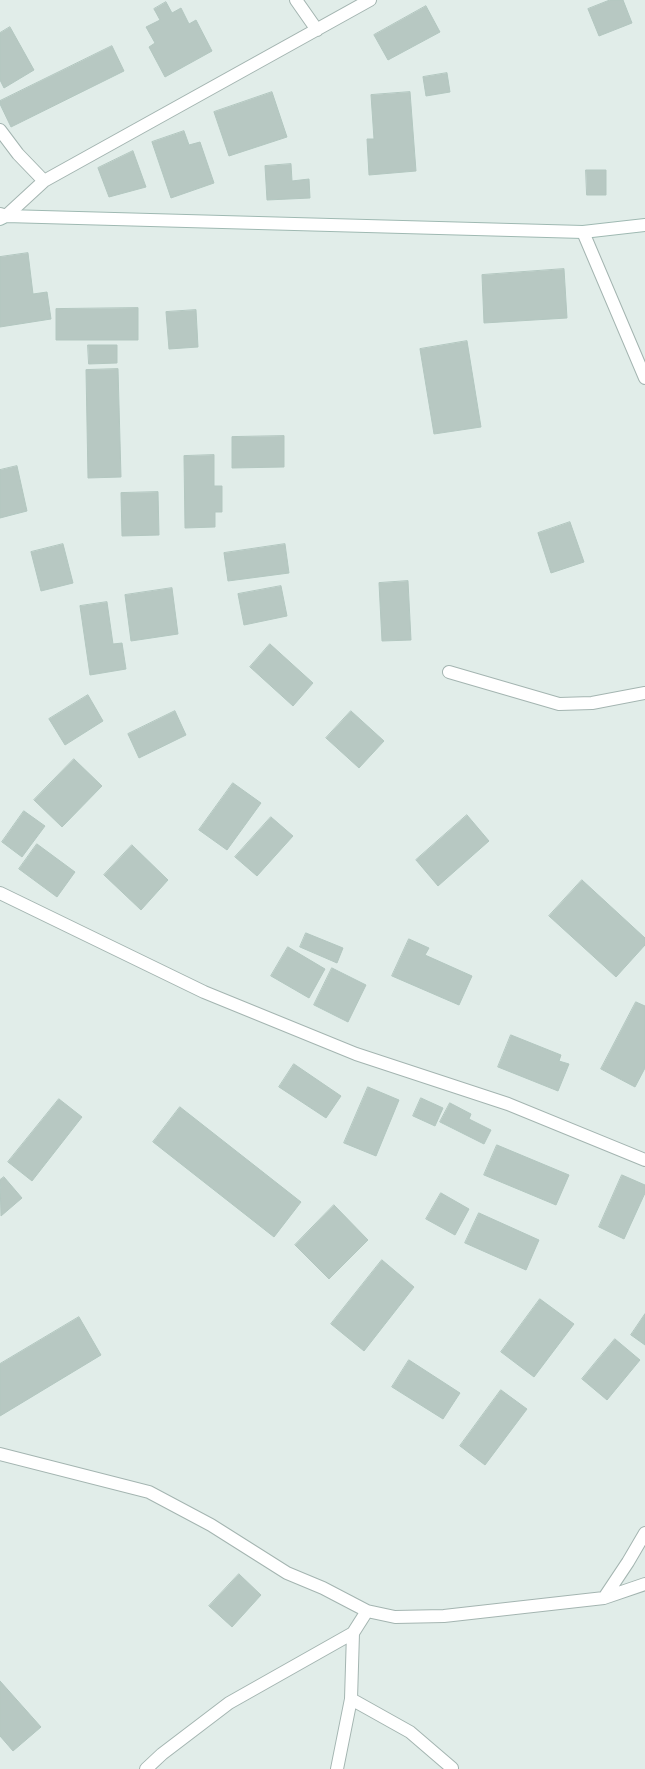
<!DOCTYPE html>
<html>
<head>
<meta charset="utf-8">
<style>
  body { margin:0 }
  canvas { display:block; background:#e1ede9 }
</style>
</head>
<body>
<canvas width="645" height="1769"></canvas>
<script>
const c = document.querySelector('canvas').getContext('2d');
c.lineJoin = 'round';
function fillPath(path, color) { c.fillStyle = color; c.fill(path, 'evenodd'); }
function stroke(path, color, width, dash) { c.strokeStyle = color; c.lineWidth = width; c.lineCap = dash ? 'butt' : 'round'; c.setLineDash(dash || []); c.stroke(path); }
const building = new Path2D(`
  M610 0H623L632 23 599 36 588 9Z
  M166 2 172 13 181 8 189 24 196 20 212 51 165 77 149 47 155 43 146 27 160 20 154 9Z
  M426 6 440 32 388 60 374 35Z
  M10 27 34 70 4 88 0 80V33Z
  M112 46 124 71 11 127 0 104V101Z
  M447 73 450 92 426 96 423 77Z
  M272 92 287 137 229 156 214 112Z
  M410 92 416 171 369 175 367 139H374L371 95Z
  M184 131 189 145 200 142 214 183 171 198 152 142Z
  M133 151 146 187 109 197 98 168Z
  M291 164 292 181 309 179 310 198 267 200 265 166Z
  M586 170H606V195H587Z
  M28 253 33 294 47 292 51 319 0 327V257Z
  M564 269 567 318 484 323 482 275Z
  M138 308V340H56V309Z
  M196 310 198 347 169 349 166 312Z
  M467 341 481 427 434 434 420 349Z
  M88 345H117V363L89 364Z
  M118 369 121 477 88 478 86 370Z
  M284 436V467L232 468V437Z
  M214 455V486H222V512H215V527L185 528 184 456Z
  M17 466 27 511 0 518V470Z
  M158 492 159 535 122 536 121 493Z
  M570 522 584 562 551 573 538 533Z
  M63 544 73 583 41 591 31 552Z
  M285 544 289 573 228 581 224 553Z
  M408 581 411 640 382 641 379 583Z
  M281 586 287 616 244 625 238 594Z
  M172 588 178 634 131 641 125 595Z
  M107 602 113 644 122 643 126 669 90 675 80 606Z
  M270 644 313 683 293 706 250 667Z
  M88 695 103 721 65 745 49 719Z
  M175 711 186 735 139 758 128 734Z
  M351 711 384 741 359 768 326 738Z
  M74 759 102 786 62 827 34 800Z
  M233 783 261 803 227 850 199 830Z
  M24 811 45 826 22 857 2 842Z
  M467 815 489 841 438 886 416 860Z
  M271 817 293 836 257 876 235 857Z
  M37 844 75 872 57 897 19 869Z
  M132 845 168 880 141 910 104 875Z
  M582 880 645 938V945L616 977 549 916Z
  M306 933 343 948 337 963 300 947Z
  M409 939 429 948 425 955 472 976 459 1005 392 976Z
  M288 947 325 969 309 998 271 976Z
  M332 968 366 985 348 1022 314 1005Z
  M636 1002 645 1006V1068L635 1087 601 1069Z
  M511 1035 561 1055 559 1061 569 1064 558 1091 498 1067Z
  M294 1064 341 1096 326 1118 279 1087Z
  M368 1087 399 1100 376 1156 344 1143Z
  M421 1098 443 1108 435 1126 413 1116Z
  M59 1099 82 1117 32 1181 8 1162Z
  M450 1103 471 1114 469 1119 491 1130 484 1144 440 1122Z
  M180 1107 301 1202 274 1237 153 1142Z
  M497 1145 569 1175 556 1205 484 1175Z
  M622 1175 645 1185V1193L624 1239 599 1227Z
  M4 1177 22 1198 1 1216 0 1180Z
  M441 1193 469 1209 455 1235 426 1219Z
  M334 1205 368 1240 329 1279 295 1245Z
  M479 1213 539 1240 526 1270 465 1243Z
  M382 1260 414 1287 364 1351 331 1324Z
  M540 1299 574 1324 534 1377 501 1352Z
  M645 1314V1345L631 1335Z
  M79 1317 101 1355 0 1416V1364Z
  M615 1339 640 1360 607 1400 582 1379Z
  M409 1360 460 1393 443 1419 392 1387Z
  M501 1390 527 1409 485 1465 460 1446Z
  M239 1574 261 1595 232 1627 209 1606Z
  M0 1681 41 1727 13 1751 0 1736Z`);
fillPath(building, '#b7c8c2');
stroke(building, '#b3c7c0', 1);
const street = new Path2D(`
  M296 0 317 30
  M0 130 18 154 44 181
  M0 214 6 216 44 181 370 0
  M583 232 645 378
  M449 672 559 704 592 703 645 693
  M0 893 204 992 356 1054 508 1104 645 1160
  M0 1454 149 1492 211 1525 287 1573 323 1588 367 1611 395 1617 444 1616 604 1598 645 1584
  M604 1598 628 1562 645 1533
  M367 1611 353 1633 351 1699 410 1732 452 1768
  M146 1769 162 1754 229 1703 353 1633
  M337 1769 351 1699`);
const secondary = new Path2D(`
  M0 219 6 216 583 232 645 225`);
stroke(street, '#a4b5b1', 14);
stroke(secondary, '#9fb9b2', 14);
stroke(street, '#fff', 12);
stroke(secondary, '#fff', 12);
</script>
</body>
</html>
